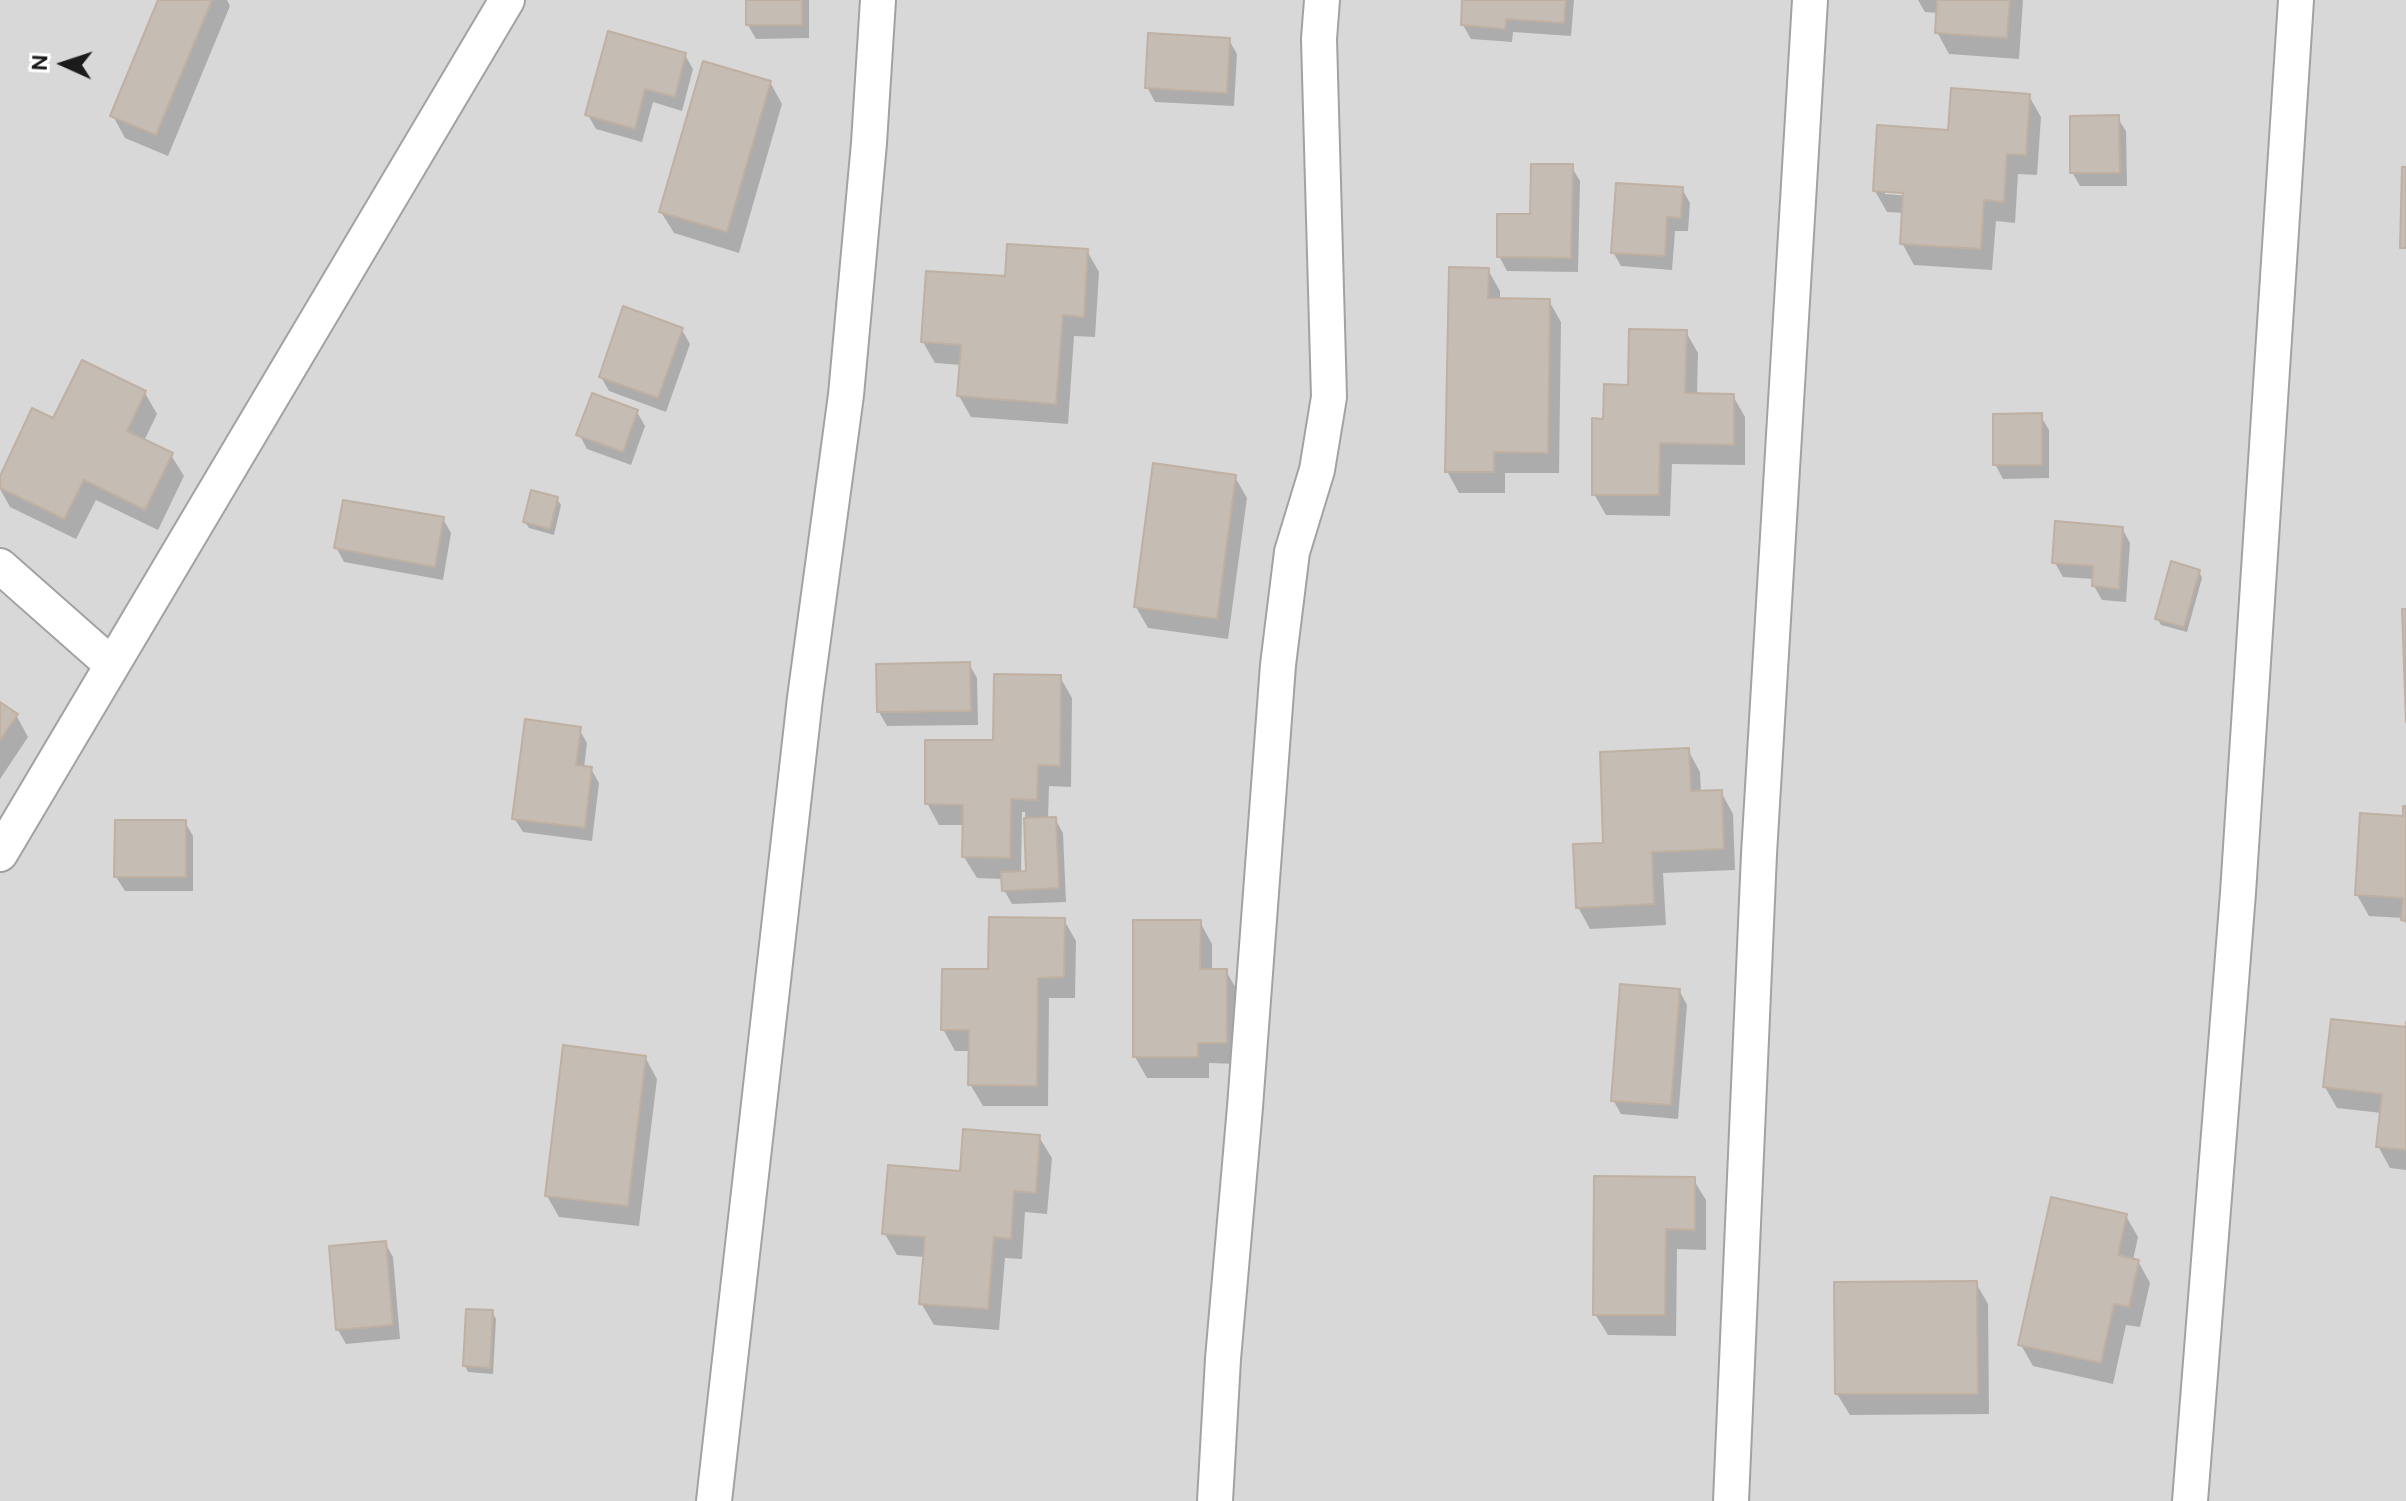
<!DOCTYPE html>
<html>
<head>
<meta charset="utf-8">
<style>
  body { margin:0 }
  #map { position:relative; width:2406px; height:1501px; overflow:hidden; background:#ede9e0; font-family:"DM Sans",sans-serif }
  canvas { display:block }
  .north { position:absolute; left:24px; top:24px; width:80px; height:80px; -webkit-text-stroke:6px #fff; paint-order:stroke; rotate:273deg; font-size:22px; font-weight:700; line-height:32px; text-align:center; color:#1b1b1b }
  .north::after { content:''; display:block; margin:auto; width:28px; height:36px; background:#1b1b1b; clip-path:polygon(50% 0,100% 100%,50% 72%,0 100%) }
</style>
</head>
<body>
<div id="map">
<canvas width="2406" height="1501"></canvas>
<div class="north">N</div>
</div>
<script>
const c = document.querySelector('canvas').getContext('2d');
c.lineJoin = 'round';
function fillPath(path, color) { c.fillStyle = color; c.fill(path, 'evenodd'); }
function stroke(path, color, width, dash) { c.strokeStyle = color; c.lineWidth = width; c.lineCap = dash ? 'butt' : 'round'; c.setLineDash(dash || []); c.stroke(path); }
fillPath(new Path2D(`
  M0 0H2406V1501H0Z`), '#d9d8d8');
fillPath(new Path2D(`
  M161 0H227L230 6 168 156 125 138 113 116Z
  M748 0H809V38L756 39 748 25Z
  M1464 0H1574L1571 36 1513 32 1512 42 1471 39 1463 25Z
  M1918 0H2023L2019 59 1949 54 1937 32 1938 13 1925 12Z
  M1229 40 1237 54 1234 106 1155 102 1147 87Z
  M685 55 693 69 682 111 653 102 642 142 596 129 588 115Z
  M770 82 782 104 739 253 674 233 661 212Z
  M2029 96 2041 117 2037 175 2018 174 2015 223 1996 221 1992 270 1914 265 1902 243 1904 213 1887 212 1875 191 1950 132ZM1885 190 1913 192V196L1885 194Z
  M2117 117 2126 131 2127 186H2080L2072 172Z
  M1571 166 1580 181 1578 272 1507 271 1499 256Z
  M1682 189 1690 203 1688 231H1675L1672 270 1621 266 1613 252Z
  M1087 251 1099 272 1095 337 1074 336 1068 424 971 417 959 396 962 365 935 363 923 342 1007 278Z
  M1488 270 1500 291V300L1549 301 1561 322 1559 473H1505V493H1459L1447 471Z
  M682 330 690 344 666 412 609 391 601 377Z
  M1686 332 1698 353 1697 396H1733L1745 417V465L1672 464 1670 516 1606 515 1594 494 1605 421 1630 387Z
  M145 393 157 414 144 441 171 455 184 476 158 530 96 500 76 539 10 507 0 489V481L54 421Z
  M637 412 645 426 631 465 587 449 579 434Z
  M2040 415 2049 430V478L2003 479 1995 464Z
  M1235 477 1247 498 1228 639 1148 628 1136 607Z
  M557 499 561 505 554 535 529 528 525 522Z
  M443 519 451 533 443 580 344 562 336 547Z
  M2122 528 2130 543 2126 602 2102 600 2094 586V579L2063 577 2055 563Z
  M2199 571 2202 578 2187 632 2161 625 2157 618Z
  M969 664 977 678 978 725 887 726 879 712Z
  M1060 677 1072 698 1071 787 1049 786 1048 819H1055L1063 833 1066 902 1012 904 1004 890 1003 879 977 878 964 857 965 825H939L927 803 995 742ZM1022 812H1025L1028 873 1021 874Z
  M0 704 16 715 28 737 0 779Z
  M579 729 587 743 584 768 591 769 599 783 592 841 523 832 514 818Z
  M1688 750 1700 772 1701 793 1721 792 1733 814 1735 870 1663 873 1666 925 1590 929 1578 907 1605 845Z
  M2406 808V924L2403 918 2369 916 2357 895 2405 818Z
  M185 822 193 836V891H125L116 877Z
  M1064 920 1076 941 1075 998H1049L1048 1106H983L970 1084 971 1051H955L943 1029 990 971Z
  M1200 922 1212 944V971H1226L1238 992V1064L1209 1063V1078H1147L1135 1057Z
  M1679 990 1687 1005 1678 1119 1621 1114 1613 1100Z
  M2406 1029V1170L2390 1168 2378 1146 2382 1113 2337 1108 2325 1087Z
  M645 1057 657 1079 639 1226 559 1217 547 1196Z
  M1039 1137 1052 1158 1047 1214 1025 1212 1022 1259 1005 1258 999 1330 934 1325 921 1303 925 1257 897 1255 885 1234 962 1173Z
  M1693 1179 1706 1200V1250L1677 1249 1676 1336 1608 1335 1595 1314Z
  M2126 1216 2138 1237 2133 1260 2138 1261 2150 1283 2140 1327 2126 1325 2113 1384 2033 1366 2021 1345Z
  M385 1243 393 1257 400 1339 346 1344 338 1330Z
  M1976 1283 1988 1304 1989 1414 1850 1415 1837 1394Z
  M492 1312 496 1319 493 1374 468 1372 465 1366Z`), '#0003');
const building = new Path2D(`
  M158 0H212L156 135 110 116Z
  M746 0H802V25H746Z
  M1462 0H1566L1564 23 1506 19 1505 29 1461 25Z
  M1937 0H2010L2007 38 1935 33Z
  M608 31 686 53 675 97 645 89 635 129 585 115Z
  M1148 33 1230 38 1227 93 1145 88Z
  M703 61 771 81 727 232 659 212Z
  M1951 88 2030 94 2026 155 2007 154 2004 202 1984 200 1981 249 1900 244 1903 193 1873 191 1877 125 1948 130Z
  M2119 115 2120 173H2070V116Z
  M1531 164H1573L1571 258 1497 257V214H1530Z
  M2402 167H2406V248H2400Z
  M1616 183 1683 187 1681 218 1667 217 1665 256 1611 253Z
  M1007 244 1088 249 1084 317 1063 315 1056 404 957 396 961 345 921 342 926 271 1005 276Z
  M1449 267 1489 268 1488 298 1550 299 1548 453 1494 452V472H1445Z
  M623 306 683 328 658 398 599 377Z
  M1629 329 1687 330 1685 393 1734 394V445L1660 443 1659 495H1592V418L1603 419 1604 384 1628 385Z
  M82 360 146 391 127 431 173 453 145 510 84 480 64 519 0 488V476L32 408 53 418Z
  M592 393 638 410 623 452 576 435Z
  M2042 413V465H1993V414Z
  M1153 463 1236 475 1217 619 1134 607Z
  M531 490 558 497 550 529 523 522Z
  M343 500 444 517 435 567 334 548Z
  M2055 521 2123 527 2119 589 2092 586 2093 566 2052 563Z
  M2171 561 2200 570 2184 627 2155 619Z
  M2402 609H2406V722Z
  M970 662 971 711 877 712 876 664Z
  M994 674 1061 675 1060 766 1038 765 1037 800 1011 799 1010 858 962 857 963 805 925 804V740H993Z
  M0 702 18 714 0 740Z
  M525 719 581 727 576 765 592 767 585 828 512 819Z
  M1689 748 1691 791 1722 790 1724 849 1652 852 1654 904 1576 908 1573 844 1603 843 1600 752Z
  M2403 806H2406V921L2401 920 2403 898 2355 895 2360 813 2403 816Z
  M1056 817 1059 888 1002 891 1001 872 1026 871 1024 818Z
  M115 820H186V877H114Z
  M989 917 1065 918 1064 977 1038 978 1037 1086 968 1085 969 1030H941L942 969H988Z
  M1133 920H1201L1200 969H1227V1043H1198V1057H1133Z
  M1620 984 1680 989 1671 1105 1611 1101Z
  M2331 1019 2406 1027V1022V1150L2376 1147 2382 1094 2323 1087Z
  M563 1045 646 1056 628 1206 545 1196Z
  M963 1129 1040 1135 1036 1193 1014 1191 1011 1239 994 1237 988 1309 919 1304 925 1237 882 1234 888 1165 960 1171Z
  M1594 1176 1695 1177V1230L1666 1229 1665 1315H1593Z
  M2051 1197 2127 1214 2118 1255 2139 1260 2129 1307 2114 1304 2101 1363 2018 1345Z
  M386 1241 393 1325 336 1330 329 1246Z
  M1977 1281 1978 1394H1835L1834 1282Z
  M466 1309 493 1310 490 1368 463 1366Z`);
fillPath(building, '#c5bcb3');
stroke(building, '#bfb0a2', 2);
const street = new Path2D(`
  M0 566 112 665
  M0 854 507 0
  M714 1501 805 698 846 395 869 143 878 0
  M1215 1501 1223 1359 1245 1107 1278 665 1292 552 1317 470 1329 397 1319 39 1322 0
  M1731 1501 1759 854 1810 0
  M2190 1501 2238 893 2296 0`);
stroke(street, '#a2a2a2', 38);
stroke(street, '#fff', 34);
</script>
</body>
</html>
